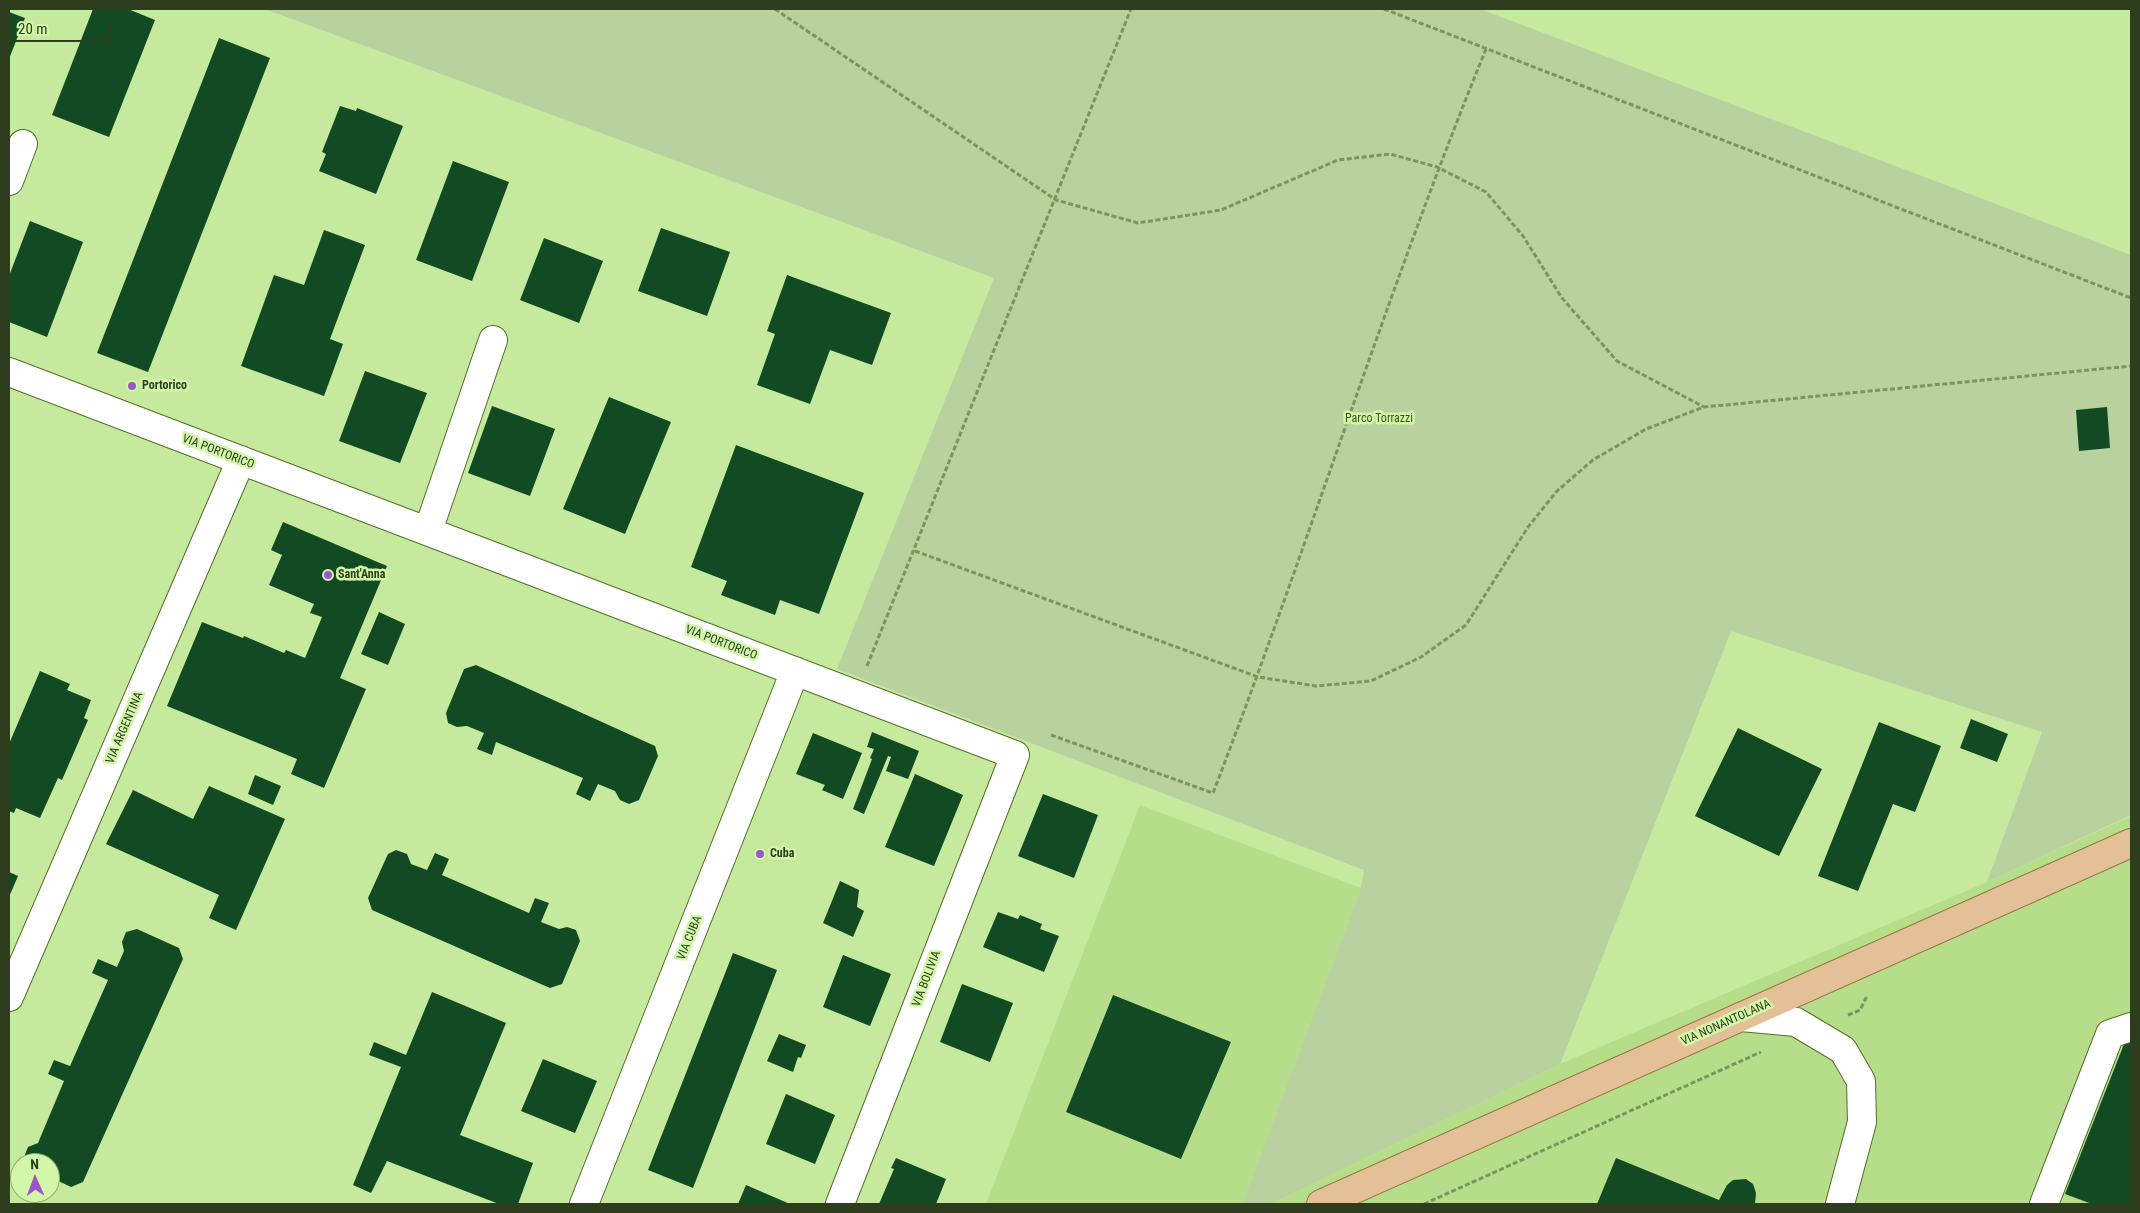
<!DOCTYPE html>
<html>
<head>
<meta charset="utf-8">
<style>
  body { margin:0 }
  #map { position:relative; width:2140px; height:1213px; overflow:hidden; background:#c5ea9d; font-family:"Roboto Condensed",sans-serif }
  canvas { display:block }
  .frame { position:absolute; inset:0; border:10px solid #2e3d1d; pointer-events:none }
  .north { position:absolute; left:10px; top:1153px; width:50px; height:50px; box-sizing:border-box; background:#d2f7a9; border:1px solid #90ad71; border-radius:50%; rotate:358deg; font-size:14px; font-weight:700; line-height:20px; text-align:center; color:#2e3d1d }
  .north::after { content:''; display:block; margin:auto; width:18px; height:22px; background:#9b56cb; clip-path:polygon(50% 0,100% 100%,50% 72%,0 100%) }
  .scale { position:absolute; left:10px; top:20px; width:102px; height:22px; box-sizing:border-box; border:2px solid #2e3d1d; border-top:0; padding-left:6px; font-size:15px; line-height:18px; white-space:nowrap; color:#2e3d1d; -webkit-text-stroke:4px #d2f7a9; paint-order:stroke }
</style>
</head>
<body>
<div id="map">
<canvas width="2140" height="1213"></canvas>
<div class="frame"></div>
<div class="north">N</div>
<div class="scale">20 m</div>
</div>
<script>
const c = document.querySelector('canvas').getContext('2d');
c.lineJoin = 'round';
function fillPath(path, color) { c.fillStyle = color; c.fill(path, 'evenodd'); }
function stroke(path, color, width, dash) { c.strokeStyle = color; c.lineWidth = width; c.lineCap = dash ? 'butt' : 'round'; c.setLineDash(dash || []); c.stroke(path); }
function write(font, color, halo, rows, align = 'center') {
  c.font = font + ' "Roboto Condensed",sans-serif'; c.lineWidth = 5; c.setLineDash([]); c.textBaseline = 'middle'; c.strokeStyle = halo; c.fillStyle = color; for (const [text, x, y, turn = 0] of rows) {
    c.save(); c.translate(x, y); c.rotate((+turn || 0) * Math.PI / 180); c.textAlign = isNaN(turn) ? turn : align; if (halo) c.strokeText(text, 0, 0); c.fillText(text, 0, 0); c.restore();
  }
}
fillPath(new Path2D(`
  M1140 805 1361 888 1242 1204H986Z
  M2131 816V1204H1271L1560 1064 1987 882Z`), '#b6de8a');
fillPath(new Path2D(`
  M265 9H1480L2131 255V815L1987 882 2042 732 1731 631 1560 1064 1271 1204H1242L1361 888 1364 870 837 669 994 278Z`), '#b8d19e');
fillPath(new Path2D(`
  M93 9H128L155 20 109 137 52 115Z
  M9 12 25 18 9 59Z
  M219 38 270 58 148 372 97 353Z
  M340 106 356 111 357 108 403 126 376 194 319 171 326 154 322 152Z
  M453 161 509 182 472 281 416 260Z
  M30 221 83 242 47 337 9 322V276Z
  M661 228 730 252 707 316 638 291Z
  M324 230 365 245 330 339 343 344 324 396 241 366 274 275 304 285Z
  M544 238 603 261 579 323 520 300Z
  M787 275 891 313 872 365 830 350 810 404 757 385 775 334 767 331Z
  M365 371 427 393 400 463 339 441Z
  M609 397 671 422 625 534 563 509Z
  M492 406 555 429 530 496 468 473Z
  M2107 407 2110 448 2079 451 2076 410Z
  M736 445 864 493 819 614 780 600 775 615 721 595 727 581 691 567Z
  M283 522 387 566 340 678 366 689 324 788 291 774 297 759 167 706 202 622 243 638 244 636 284 653 286 650 305 658 322 617 310 613 314 604 269 585 282 555 271 550Z
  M379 612 405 624 388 665 361 654Z
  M476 665 655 746 658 756 639 800 629 804 620 800 615 791 598 784 590 801 576 794 583 778 496 742 492 755 477 749 484 733 467 726 457 727 448 723 446 713 464 669Z
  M40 671 70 684 67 690 91 700 84 718 88 720 62 780 58 778 40 818 16 808 14 813 9 811V744Z
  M1971 719 2008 734 1997 762 1960 748Z
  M1879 722 1941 746 1915 812 1893 804 1858 891 1818 876Z
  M1738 728 1822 769 1779 856 1695 816Z
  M872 732 919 751 908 779 886 771 891 757 888 756 864 814 853 809 872 759 870 758 874 749 867 747Z
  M813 733 862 753 843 799 822 790 825 785 796 774Z
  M915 774 963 795 934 866 885 847Z
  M255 775 281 786 273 805 248 794Z
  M209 786 285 819 236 930 209 918 219 895 106 844 133 790 193 819Z
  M1043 794 1098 815 1074 878 1018 856Z
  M396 850 407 854 411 864 427 870 435 853 449 859 442 875 529 913 535 898 549 903 541 922 559 929 567 927 576 930 580 941 562 984 550 988 372 910 368 898 388 854Z
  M9 872 18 876 9 897Z
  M840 881 859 890 857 907 864 911 853 937 823 923Z
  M998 912 1018 919 1020 915 1030 919 1042 924 1040 929 1059 936 1044 972 983 947Z
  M137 929 179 948 183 959 83 1182 71 1187 50 1177V1163H26L24 1157 28 1147 38 1143 64 1081 48 1074 54 1060 70 1066 108 980 92 973 98 959 117 967 124 951 122 942 126 932Z
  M733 953 777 970 693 1188 648 1170Z
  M843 955 891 974 870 1026 823 1007Z
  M962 984 1013 1003 990 1062 940 1042Z
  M432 992 506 1023 460 1135 533 1163 518 1204H499L387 1161 371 1193 353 1185 401 1067 369 1055 374 1042 406 1055Z
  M1113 995 1231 1042 1181 1159 1066 1112Z
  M779 1034 806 1045 801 1058 798 1057 793 1072 767 1061Z
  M2126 1039 2131 1041V1204H2092L2065 1194Z
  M543 1059 597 1081 575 1133 521 1111Z
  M786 1094 835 1115 815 1164 766 1144Z
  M896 1158 946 1179 936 1204H879L894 1169 891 1168Z
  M1616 1158 1719 1200 1727 1185 1733 1180 1746 1179 1753 1184 1756 1193 1755 1204H1597Z
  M746 1185 790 1204H738Z`), '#124a23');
const minor = new Path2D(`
  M9 181 23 144
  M9 372 1015 755 840 1204
  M428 531 493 340
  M9 997 241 460
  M1741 1017 1796 1022 1843 1050 1861 1081 1862 1122 1840 1204
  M584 1204 795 671
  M2044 1204 2110 1034 2131 1027`);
const major = new Path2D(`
  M1321 1204 2131 843`);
stroke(minor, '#517026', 30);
stroke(major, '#97773f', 30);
stroke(new Path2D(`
  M775 9 1056 200 1138 223 1221 210 1338 160 1390 154 1437 167 1486 192 1523 236 1562 298 1617 361 1704 407
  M1384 9 2131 298
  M915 551 1258 677 1316 686 1371 681 1421 657 1466 625 1528 527 1557 491 1593 460 1646 429 1704 407 2131 366
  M867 666 1131 9
  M1051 735 1213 793C1308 547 1386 294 1486 49
  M1848 1015 1860 1010 1867 996
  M1424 1204 1761 1052`), '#7b955e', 3, [5, 2.5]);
stroke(minor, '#fff', 28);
stroke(major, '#e3c097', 28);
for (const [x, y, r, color] of [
  [132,386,5,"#9b56cb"],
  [328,575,5,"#9b56cb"],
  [760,854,5,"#9b56cb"]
]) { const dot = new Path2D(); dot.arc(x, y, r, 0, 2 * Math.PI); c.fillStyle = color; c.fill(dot); stroke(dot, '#d2f7a9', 2); }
write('bold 12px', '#2e3d1d', '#d2f7a9', [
  ["Portorico",142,386],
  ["Sant'Anna",338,575],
  ["Cuba",770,854]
], 'left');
write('12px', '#3a5414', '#d2f7a9', [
  ["Parco Torrazzi",1379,419]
]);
write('12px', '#2e3d1d', '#d2f7a9', [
  ["VIA PORTORICO",218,452,21],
  ["VIA PORTORICO",721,643,21],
  ["VIA ARGENTINA",125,728,-67],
  ["VIA CUBA",690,938,-68],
  ["VIA BOLIVIA",927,979,-69],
  ["VIA NONANTOLANA",1726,1023,-24]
]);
</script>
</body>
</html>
